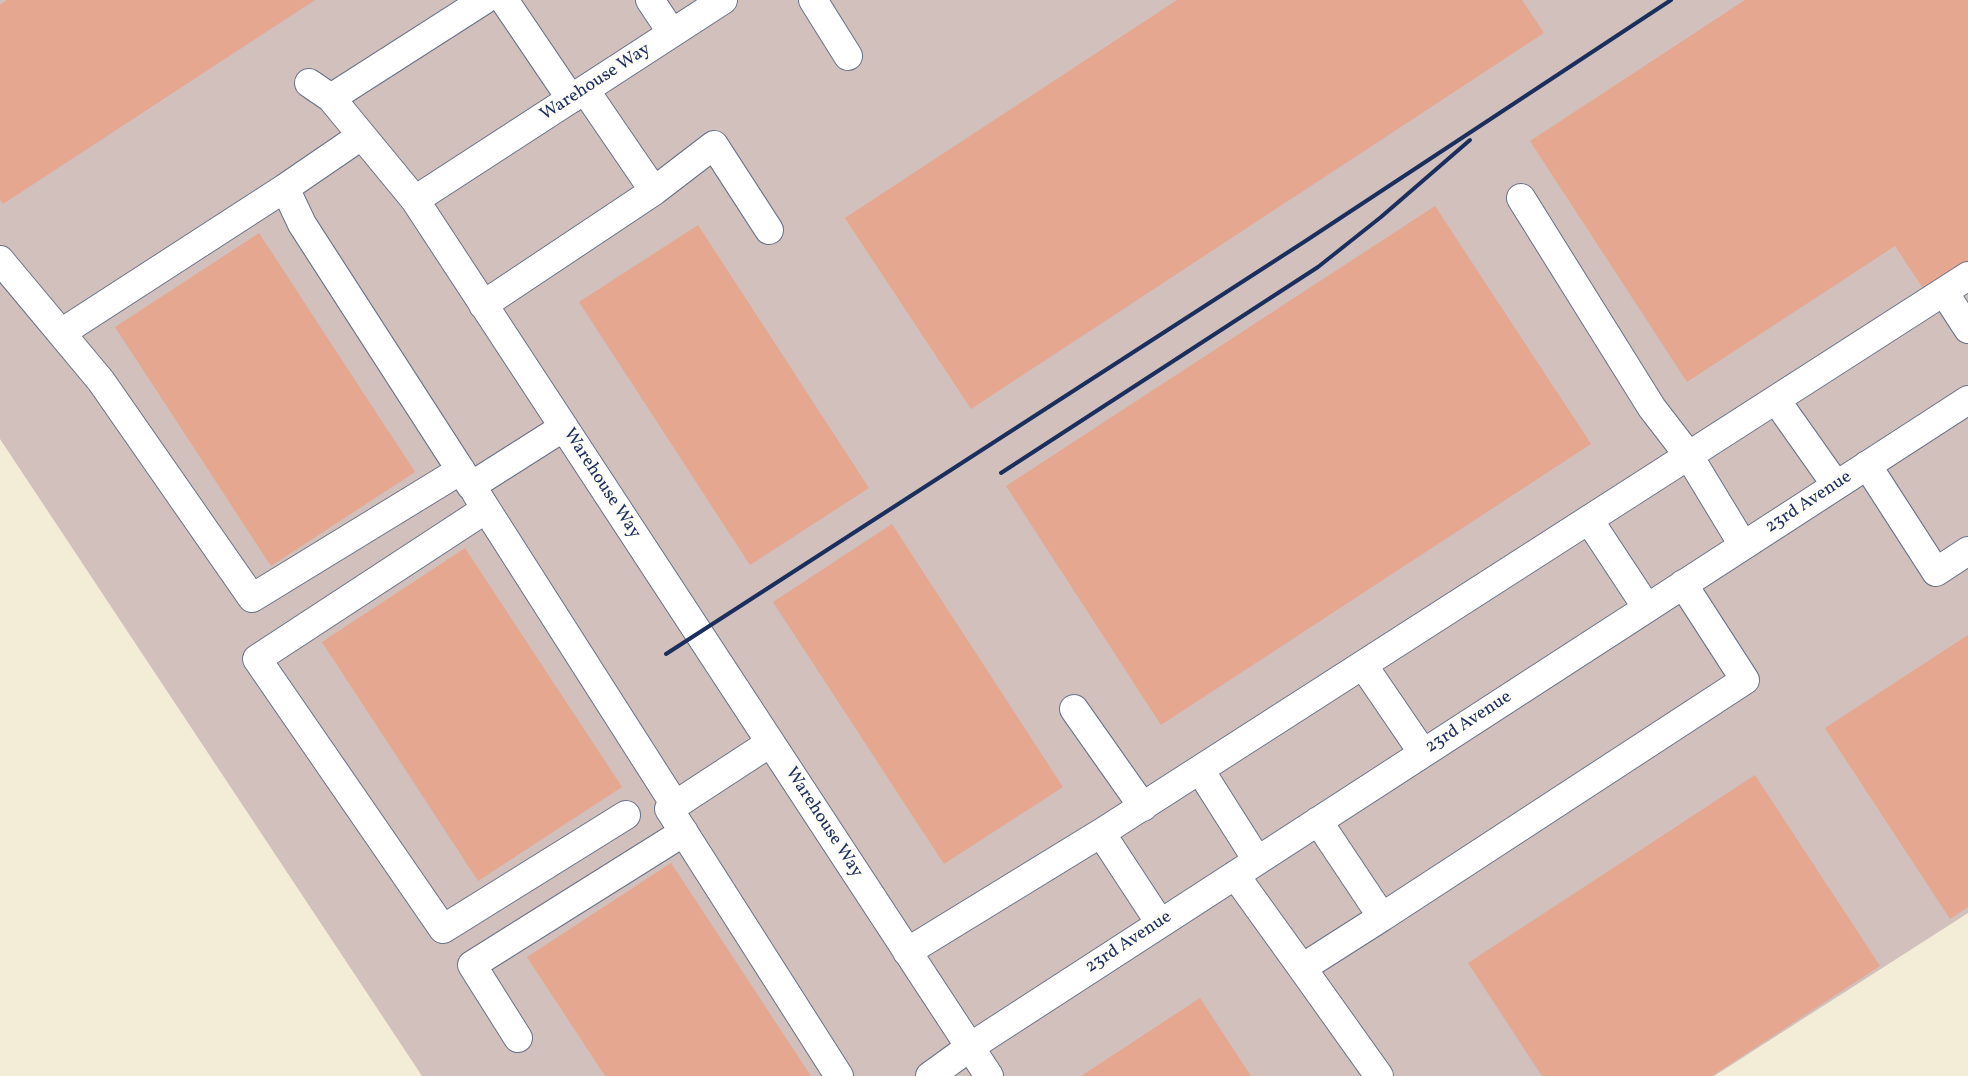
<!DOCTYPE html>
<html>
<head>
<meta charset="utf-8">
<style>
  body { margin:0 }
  canvas { display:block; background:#f3ecd6 }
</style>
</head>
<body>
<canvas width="1968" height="1076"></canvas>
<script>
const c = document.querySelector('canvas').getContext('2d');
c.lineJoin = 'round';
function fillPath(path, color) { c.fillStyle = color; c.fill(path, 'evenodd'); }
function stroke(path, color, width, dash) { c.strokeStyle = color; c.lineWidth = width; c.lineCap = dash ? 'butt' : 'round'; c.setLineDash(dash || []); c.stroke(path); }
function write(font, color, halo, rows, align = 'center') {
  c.font = font + ' Vollkorn,serif'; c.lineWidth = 5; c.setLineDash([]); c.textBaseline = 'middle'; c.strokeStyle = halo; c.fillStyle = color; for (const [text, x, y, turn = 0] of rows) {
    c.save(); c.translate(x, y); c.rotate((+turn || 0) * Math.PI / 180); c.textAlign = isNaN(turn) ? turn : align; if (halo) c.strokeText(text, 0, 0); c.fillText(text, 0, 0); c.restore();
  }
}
fillPath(new Path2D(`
  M0 0H1968V913L1714 1076H422L0 439Z`), '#d1c0bc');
fillPath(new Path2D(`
  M7 0H315L3 204 0 200V5Z
  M1177 0H1522L1544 33 971 409 845 218Z
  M1745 0H1968V266L1926 293 1895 246 1687 382 1530 141Z
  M1435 206 1591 444 1161 725 1006 486Z
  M698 225 869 488 750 565 579 302Z
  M259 233 415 472 271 566 115 327Z
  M892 524 1063 787 944 864 773 602Z
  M465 548 622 787 478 881 322 642Z
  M1968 635V907L1950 919 1825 728Z
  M1755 775 1880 966 1712 1076H1542L1468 963Z
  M671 863 811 1076H605L527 957Z
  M1200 998 1251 1076H1081Z`), '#e6a790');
const minor = new Path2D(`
  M504 0 571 99
  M650 0 672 33
  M723 0 415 200 989 1076
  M813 0 848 56
  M309 83 331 98 484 0
  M331 98 415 200
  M361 136 285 188 302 224 471 486 564 427
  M654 191 714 145 769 230
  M1521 198 1652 408 1689 456 1743 545
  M0 260 101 381 252 598 461 470
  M1944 292 1968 329
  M483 305 654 191 585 90
  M61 333 285 188
  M1776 400 1836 485
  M1867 465 1936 572 1968 551
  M476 493 675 805
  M486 509 257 659 443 929 626 815
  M1589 520 1647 608
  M1363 665 1423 753
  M1074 709 1143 807
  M770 743 669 809 839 1076
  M1200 770 1257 860
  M1318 821 1382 917 1745 680 1683 584
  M1101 833 1968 276
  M1235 875 1302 968 1382 917
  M907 952 1101 833 1160 923
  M1302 968 1379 1076
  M518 1038 472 965 684 832
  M930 1076 970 1047 1968 400`);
stroke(minor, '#677188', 30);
stroke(minor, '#fff', 28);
stroke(new Path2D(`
  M1001 473 1318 267 1381 217 1470 140
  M666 654 1307 240 1671 0`), '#1b2f5e', 4);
write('18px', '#1b2f5e', '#fdfcf7', [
  ["Warehouse Way",596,83,-33],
  ["Warehouse Way",601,484,57],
  ["23rd Avenue",1809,503,-33],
  ["23rd Avenue",1469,723,-33],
  ["Warehouse Way",823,823,57],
  ["23rd Avenue",1129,943,-33]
]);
</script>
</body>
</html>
